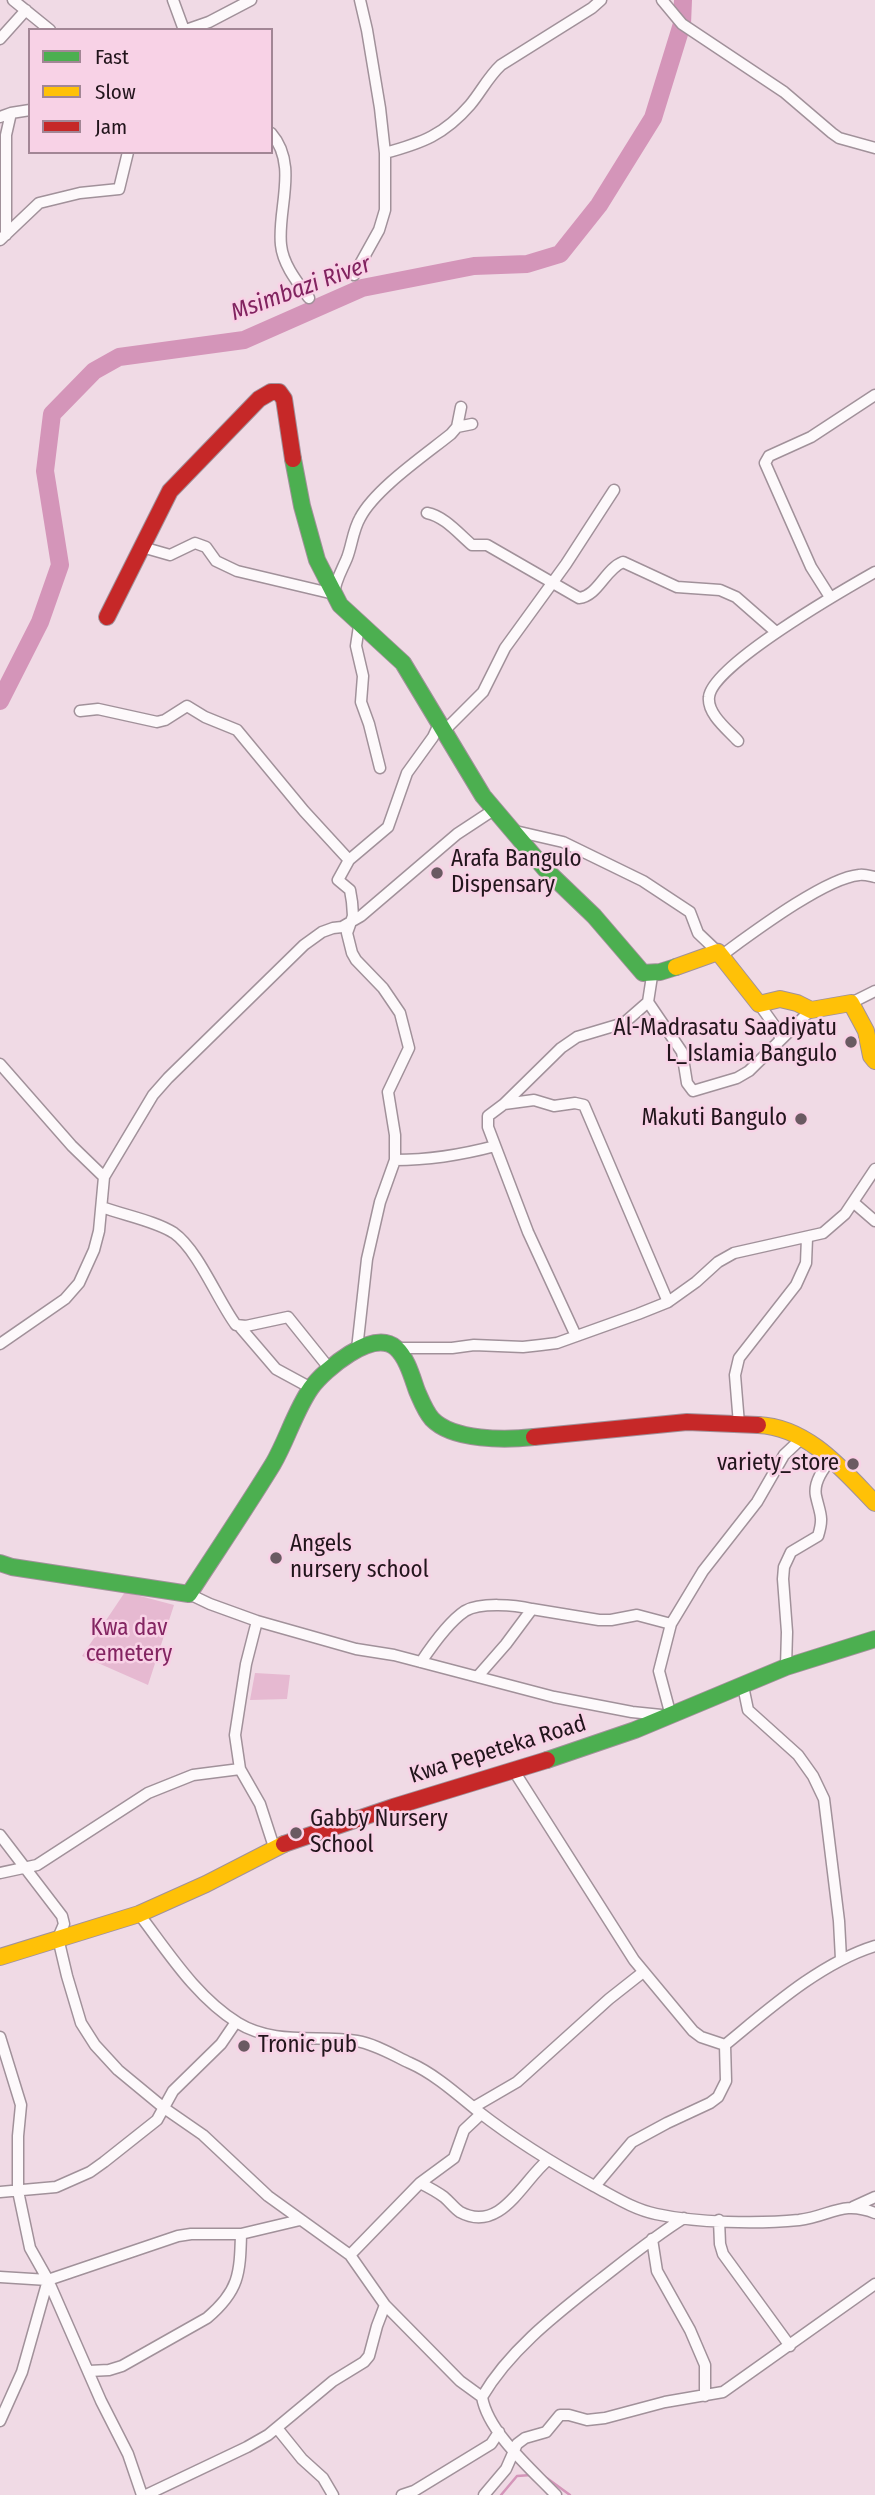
<!DOCTYPE html>
<html>
<head>
<meta charset="utf-8">
<style>
  body { margin:0 }
  #map { position:relative; width:875px; height:2495px; overflow:hidden; background:#f0dae5; font-family:"Fira Sans Condensed",sans-serif }
  canvas { display:block }
  .legend { position:absolute; left:28px; top:28px; width:245px; height:126px; box-sizing:border-box; background:#f8d2e6; border:2px solid #a28695; margin:0; padding:9px 12px; list-style:none; font-size:21px; color:#22151c }
  .legend li { display:flex; align-items:center; gap:14px; height:35px }
  .legend b { width:35px; border:2px solid #a28695 }
</style>
</head>
<body>
<div id="map">
<canvas width="875" height="2495"></canvas>
<ul class="legend">
<li><b style="height:9px;background:#4caf50"></b>Fast</li>
<li><b style="height:9px;background:#ffc107"></b>Slow</li>
<li><b style="height:9px;background:#c62828"></b>Jam</li>
</ul>
</div>
<script>
const c = document.querySelector('canvas').getContext('2d');
c.lineJoin = 'round';
function fillPath(path, color) { c.fillStyle = color; c.fill(path, 'evenodd'); }
function stroke(path, color, width, dash) { c.strokeStyle = color; c.lineWidth = width; c.lineCap = dash ? 'butt' : 'round'; c.setLineDash(dash || []); c.stroke(path); }
function write(font, color, halo, rows, align = 'center') {
  c.font = font + ' "Fira Sans Condensed",sans-serif'; c.lineWidth = 5; c.setLineDash([]); c.textBaseline = 'middle'; c.strokeStyle = halo; c.fillStyle = color; for (const [text, x, y, turn = 0] of rows) {
    c.save(); c.translate(x, y); c.rotate((+turn || 0) * Math.PI / 180); c.textAlign = isNaN(turn) ? turn : align; if (halo) c.strokeText(text, 0, 0); c.fillText(text, 0, 0); c.restore();
  }
}
fillPath(new Path2D(`
  M125 1592 174 1605 148 1685 82 1656Z
  M255 1673 290 1675 287 1699 250 1700Z`), '#e6b9d1');
stroke(new Path2D(`
  M544 2476 570 2495
  M501 2495 517 2476 531 2475`), '#d495b9', 2.5);
stroke(new Path2D(`
  M0 701 40 622 60 565 45 471 52 414 94 371 119 357 244 340 362 288 474 266 527 264 560 254 599 205 653 118 682 24 683 0`), '#d495b9', 18);
const street = new Path2D(`
  M13 0 50 30
  M173 0 184 30
  M662 0 682 24 784 92 832 133 839 138 875 148
  M186 30 209 22 251 0
  M0 39 26 10
  M0 117 11 113 30 110
  M271 133C299 165 277 209 281 245 283 265 298 283 309 298
  M385 153C422 143 444 135 470 105 481 92 488 77 501 65L592 8 601 0
  M6 235V135L11 113
  M0 240 39 203 80 193 119 189 128 152
  M354 275 379 230 385 210V153L380 108 367 30 360 0
  M457 427 461 407
  M427 513C444 516 459 534 472 545H487L579 598C598 596 605 569 623 562L677 587 720 590 736 597 776 632
  M142 547 170 555 195 543 206 547 216 561 237 571 334 594C335 581 342 570 347 558 352 545 353 530 360 518 375 489 425 455 451 434L457 427 472 424
  M830 597 811 567 765 463 769 456 811 437 875 395
  M359 626 356 646 363 676 361 702 369 724 380 768
  M80 711 98 709 157 722 165 720 187 706 205 717 237 730 304 811 349 860
  M444 731 483 692 505 648 566 564 614 490
  M738 741C728 730 707 714 709 697 712 665 845 589 875 572
  M511 830 563 842 643 881 690 912 698 933 718 952
  M722 955C751 934 825 878 859 875 864 874 870 876 875 877
  M648 1002 682 1052 687 1083 693 1091 737 1078 749 1071 811 1010
  M851 1003 875 991
  M759 1004 779 1032 780 1039
  M0 1064 72 1146 104 1177
  M504 1104 534 1100 554 1106 575 1103 584 1105 668 1302
  M395 1160C430 1160 461 1155 495 1146
  M853 1202 875 1221
  M102 1207C123 1215 156 1221 174 1233 198 1250 218 1301 236 1325L246 1326 288 1317 329 1368
  M240 1327 276 1369 311 1388
  M576 1336 528 1232 488 1127V1116L504 1104 561 1048 577 1037 624 1023 648 1002 652 976
  M0 1344 65 1299 79 1283 94 1250 99 1231 104 1177 153 1095 168 1078 304 945 322 932 333 928 342 927 361 916 457 834 495 809
  M396 1348H452L474 1345 523 1347 541 1345 557 1343 638 1314 668 1302 696 1282 718 1262 734 1253 823 1233 845 1214 875 1169
  M357 1349 367 1259 380 1202 395 1160V1135L388 1092 409 1048 400 1013 383 988 356 960 352 953 347 933 353 916 352 902 350 890 338 880 349 860 388 827 407 773 433 737 439 724
  M739 1424 735 1375 739 1358 796 1285 806 1263 807 1238
  M189 1594 210 1604 257 1621 356 1649 394 1655 554 1697 632 1712 671 1716 659 1671 671 1624 703 1571 757 1502 784 1455 802 1438
  M257 1621 246 1664 235 1735 240 1769 260 1804 274 1847
  M421 1662C431 1647 450 1621 465 1611 481 1602 515 1605 532 1609
  M786 1667 787 1632 783 1579 784 1567 791 1552 818 1536C824 1517 820 1514 816 1496 813 1482 824 1468 832 1458
  M478 1676 506 1644 532 1609 599 1620H611L637 1615 671 1624
  M743 1686 748 1710 798 1755 813 1776 824 1799 839 1921 841 1959
  M514 1771 634 1960 693 2031 701 2037 725 2045
  M0 1835 62 1916 64 1924 58 1938 67 1976 81 2023 95 2045 118 2070 164 2108 203 2135 268 2196 350 2255 385 2305 460 2381 482 2397
  M0 1873 37 1865 148 1793 193 1775 240 1769
  M139 1914C168 1952 196 1997 238 2023 274 2045 317 2035 357 2041 375 2044 393 2055 410 2063 435 2074 458 2095 479 2112 515 2140 554 2164 594 2186 615 2197 633 2209 656 2214 697 2223 758 2224 799 2220 831 2216 842 2200 875 2213
  M0 2037 21 2105 18 2136V2191L30 2248 48 2280 22 2372 0 2421
  M474 2107 517 2082 609 1999 642 1973
  M420 2183C428 2187 436 2191 444 2197 450 2202 454 2208 460 2212 501 2234 523 2180 548 2160
  M595 2186 632 2142 667 2123 710 2103 718 2097 726 2081 725 2045C769 2009 820 1963 875 1946
  M0 2192 56 2187 90 2172 104 2162 157 2120 173 2091 221 2044 236 2022
  M853 2207 875 2197
  M719 2220 720 2244 723 2254 790 2346
  M652 2239 657 2271 690 2330 705 2365V2396
  M350 2255 420 2183 454 2158 464 2130 481 2114
  M0 2277 48 2280 178 2236 191 2234H241L300 2220
  M48 2280 101 2401 128 2454 142 2495
  M89 2371 109 2370 122 2366 207 2318C239 2291 240 2274 241 2234
  M277 2428 302 2459 323 2478 333 2495
  M146 2495 247 2447 268 2435 333 2381 364 2362 369 2356 377 2326 385 2305
  M402 2495 414 2491 491 2444 499 2432
  M484 2495 506 2469 517 2444 525 2438 546 2432 560 2415H569L587 2420 605 2418 665 2402 723 2392 875 2284
  M556 2495C531 2469 488 2432 482 2397 510 2349 558 2313 601 2279 628 2258 655 2236 684 2218`);
const fast = new Path2D(`
  M293 459 302 506 317 560 340 605 403 663 483 796 545 869 594 916 643 973 660 972 676 967
  M0 1563 12 1567 189 1594C217 1551 246 1508 273 1464 287 1440 295 1411 311 1388 324 1370 373 1328 396 1348 407 1358 412 1377 417 1391 421 1400 425 1411 432 1419 453 1441 506 1440 534 1437
  M547 1760 635 1730 786 1667 875 1639`);
const slow = new Path2D(`
  M676 967 718 952 759 1004 780 999 797 1003 811 1010 851 1003 866 1031 871 1056 875 1061
  M758 1425C808 1427 843 1470 875 1503
  M0 1957 139 1914 206 1884 284 1844`);
const jam = new Path2D(`
  M107 617 170 491 259 399 271 392H279L284 399 293 459
  M534 1437 687 1422 758 1425
  M284 1844 393 1807 547 1760`);
stroke(street, '#a1919a', 13);
stroke(fast, '#a1919a', 18);
stroke(slow, '#a1919a', 18);
stroke(jam, '#a1919a', 18);
stroke(street, '#fdf9fb', 10);
stroke(fast, '#4caf50', 16);
stroke(slow, '#ffc107', 16);
stroke(jam, '#c62828', 16);
for (const [x, y, r, color] of [
  [437,873,7,"#6a5a62"],
  [851,1042,7,"#6a5a62"],
  [801,1119,7,"#6a5a62"],
  [853,1464,7,"#6a5a62"],
  [276,1558,7,"#6a5a62"],
  [296,1833,7,"#6a5a62"],
  [244,2046,7,"#6a5a62"]
]) { const dot = new Path2D(); dot.arc(x, y, r, 0, 2 * Math.PI); c.fillStyle = color; c.fill(dot); stroke(dot, '#f8d2e6', 2.5); }
write('23px', '#22151c', '#f8d2e6', [
  ["Arafa Bangulo",451,860],
  ["Dispensary",451,886],
  ["Al-Madrasatu Saadiyatu",837,1029,"right"],
  ["L_Islamia Bangulo",837,1055,"right"],
  ["Makuti Bangulo",787,1119,"right"],
  ["variety_store",839,1464,"right"],
  ["Angels",290,1545],
  ["nursery school",290,1571],
  ["Gabby Nursery",310,1820],
  ["School",310,1846],
  ["Tronic pub",258,2046]
], 'left');
write('23px', '#832461', '#f8d2e6', [
  ["Kwa dav",129,1629],
  ["cemetery",129,1655]
]);
write('23px', '#22151c', '#f8d2e6', [
  ["Kwa Pepeteka Road",498,1750,-17]
]);
write('italic 24px', '#822360', '#f8d2e6', [
  ["Msimbazi River",301,289,-20]
]);
</script>
</body>
</html>
